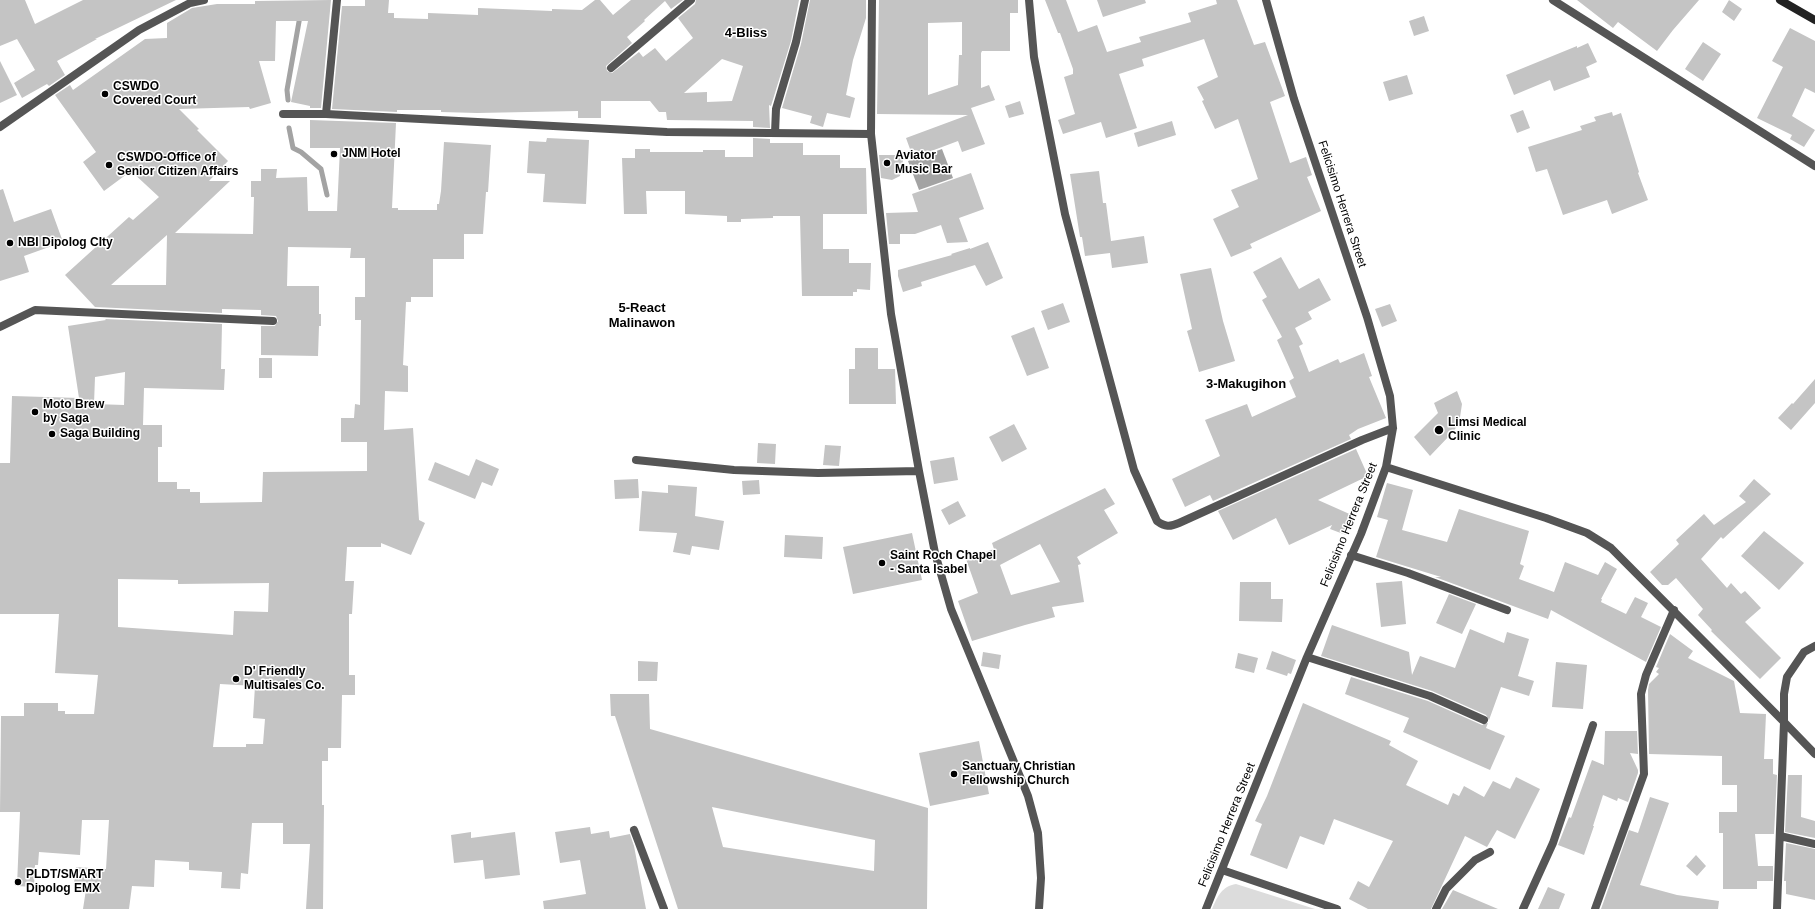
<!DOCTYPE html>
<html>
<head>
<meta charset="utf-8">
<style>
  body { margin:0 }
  canvas { display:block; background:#fff }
</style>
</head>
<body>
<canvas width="1815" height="909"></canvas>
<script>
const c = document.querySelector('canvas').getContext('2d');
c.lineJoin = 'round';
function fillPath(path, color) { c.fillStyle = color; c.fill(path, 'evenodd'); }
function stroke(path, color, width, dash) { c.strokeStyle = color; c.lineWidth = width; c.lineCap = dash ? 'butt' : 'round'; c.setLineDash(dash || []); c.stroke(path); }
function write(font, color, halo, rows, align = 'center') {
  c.font = font + ' Arial,sans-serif'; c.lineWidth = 3; c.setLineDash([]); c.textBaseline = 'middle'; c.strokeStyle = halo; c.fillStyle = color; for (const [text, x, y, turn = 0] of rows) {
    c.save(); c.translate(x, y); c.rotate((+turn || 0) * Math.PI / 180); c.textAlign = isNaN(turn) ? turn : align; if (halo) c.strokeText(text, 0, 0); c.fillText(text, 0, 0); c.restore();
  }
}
fillPath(new Path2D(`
  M1236 884 1315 909H1212C1217 897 1222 886 1236 884Z`), '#dcdcdc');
fillPath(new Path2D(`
  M942 149 953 178 919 190 908 161Z`), '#a3a3a3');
stroke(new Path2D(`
  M288 100 287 90 300 16
  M289 128 293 148 301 152 321 169 327 195`), '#a3a3a3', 5);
fillPath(new Path2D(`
  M0 0H25L35 24 83 0H176L95 39H97L57 61 65 75 49 86 47 84 22 98 14 83 35 70 17 39 0 46Z
  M331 0 321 108H310V106L291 102 308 21H276L275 61H259L271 103 250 109 249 107 179 109 199 129 197 130 228 161 209 181H230L175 233 253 234 254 197H251V181H261V169H277L276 178 307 177 308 211H337L340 148H310V120L396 123 392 208H398V210H437V204H439L441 191 444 142 491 145 488 192H486L483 234H464V259H433V297H411V302H406L403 365 408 366V392L385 391 384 430 413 428 419 520 425 523 411 555 381 543V547H347L345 581H354L352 614H349V675H355V695H342L341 748H328V761H322V805H324L323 909H306L310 844H283V823H252L248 874 241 873 240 889 221 888 222 872 189 870V862L155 860 154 887 132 886 129 909H83L87 883H74L76 867 106 869 109 820H82L80 855 39 852 38 865H35L34 887 17 886 20 812H0L1 716H24V703H58V711H65V714H94L98 675 55 673 59 614H0V463H10L12 396 79 398 68 326 106 320 105 319 222 324 221 369H225L224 390 144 388 143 425H162V447H158V482H177V489H190V492H200V503L262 502 263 472 367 471V442H341V418H354L355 404 360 405 361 320H355V297H365V258H350L351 248 288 247 287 286H319V314H321V326H319L318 356 261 355V326H275L278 321 276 316 261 315V310L222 309V313L95 307 65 275 129 217 133 220 159 197 131 171 104 191 83 162 96 152 55 95 70 85 73 90 145 39 167 38V23L192 8 217 4H255V1ZM167 235 166 285H111ZM125 372 124 405 94 404 95 377ZM118 579 178 580V584L269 583 268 612 234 611 233 635 118 627ZM220 684 255 686 253 718 265 719 263 744H246V747H213Z
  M365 0H389L388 13H394V18L428 19V13L478 15V8L552 11V9L582 10 595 0H600L613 15 631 0H683L671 9 665 1 644 20 645 21 627 37 632 43 606 66 607 71 612 73 639 52 643 57 655 48 666 61 693 38 678 18 695 4 696 0H799L791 41 771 106 769 105 770 128 753 127V121L667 120 666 112H659L650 101H601V118H578V111L477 113 441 112V110H397V112L332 109 342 6H365ZM722 59 743 66 732 101 707 102V92L684 93Z
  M810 0H866V18L853 60 846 95 855 98 850 118 827 113 823 127 810 123 812 116 782 108 801 44Z
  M879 0H1018V13H1010V51H982L981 53V88L989 85 995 100 971 108 985 144 962 152 958 141 926 153 910 149 906 138 968 115 877 114ZM962 22V55H959L958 85 928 95V23Z
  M1045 0H1066L1078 32 1097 25 1107 52 1141 42 1139 37 1191 22 1188 13 1217 4 1216 0H1237L1254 45 1265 42 1285 96 1270 102 1290 163 1306 157 1312 175 1307 177 1321 211 1250 244 1252 248 1231 257 1213 219 1239 207 1231 190 1258 179 1238 119 1215 129 1202 101 1204 100 1197 87 1218 77 1204 39 1142 59 1144 66 1119 74 1137 128 1106 138 1101 122 1063 134 1058 120 1075 114 1064 77 1073 74V69L1060 33H1058Z
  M1097 0H1145L1146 3 1103 17Z
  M1577 0H1699L1673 30 1657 51 1618 22 1613 28Z
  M1729 0 1742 9 1734 21 1722 12Z
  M1424 16 1429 31 1414 36 1409 21Z
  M1790 28 1815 41V93L1805 88 1792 116 1815 130 1804 147 1790 139 1792 135 1757 118 1783 67 1772 61Z
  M1703 42 1721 54 1703 81 1685 69Z
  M1588 43 1597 62 1586 67 1590 77 1554 91 1550 80 1514 95 1506 75 1577 46V48Z
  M0 61 17 95 0 103Z
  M1407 75 1413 94 1389 101 1383 82Z
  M1020 101 1024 114 1009 118 1005 106Z
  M1523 110 1530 128 1517 133 1510 115Z
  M1612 112 1613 116 1621 113 1639 172 1638 173 1648 200 1612 214 1607 200 1563 215 1547 169 1536 172 1528 147 1582 130 1580 126 1596 121 1594 117Z
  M1172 121 1176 135 1138 147 1134 133Z
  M547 138 589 140 586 204 543 202 545 174 527 173 529 141 546 142Z
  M753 138 770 139V143H803V155H840V168H866L867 214H823V249H849V263H871L870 290 857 289V292H853V296H802L800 216H773V218L741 219V222H727V216L685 214V191H646L647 214H624L622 158H635V149H650V152H703V150H725V157H753Z
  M879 155H904L900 176 892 180 881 178Z
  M1099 171 1103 203H1106L1111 241 1144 236 1148 263 1112 268 1110 253 1085 256 1082 237H1080L1070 174Z
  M971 173 984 209 959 218 968 242 947 243 941 225 915 234H900V244H889L886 213 918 212 912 194Z
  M3 189 14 222 51 209 63 242 24 256 29 272 0 281V190Z
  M988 242 1003 278 986 286 975 265 921 282 922 286 903 292 898 276V270L952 255 951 254 970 248V249Z
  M1281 257 1299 289 1319 278 1331 300 1308 312 1312 319 1295 328 1303 344 1299 346 1309 372 1338 359 1340 363 1364 353 1372 376 1369 377 1386 418 1358 429 1349 435 1351 439 1213 501 1210 495 1185 507 1172 479 1220 456 1205 420 1247 404 1252 417 1296 397 1289 381 1294 378 1277 340 1282 337 1262 300 1267 297 1253 272Z
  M1211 268 1223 321 1235 361 1199 372 1187 331 1192 329 1180 274Z
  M1063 303 1070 322 1048 330 1041 311Z
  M1390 304 1397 321 1382 327 1375 309Z
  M1034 327 1049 368 1027 376 1011 336Z
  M855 348H878V369H895L896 404H849V369H855Z
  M259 358H272V378H259Z
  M1815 379V403L1791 430 1778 418 1792 403 1793 404Z
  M1457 391 1462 404 1459 424 1451 434 1430 456 1414 437 1438 413 1434 403Z
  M1014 424 1027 449 1002 462 989 437Z
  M758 443 776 444 775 464 757 463Z
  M825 445 841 446 839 466 823 465Z
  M1356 449 1368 476 1318 500 1354 516 1346 535 1330 529 1332 525 1289 545 1276 518 1233 540 1218 511Z
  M954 457 958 480 934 484 930 461Z
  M476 459 499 469 492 486 482 482 475 499 428 480 435 462 469 476Z
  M638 479 639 498 615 499 614 480Z
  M1754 479 1771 494 1723 539 1721 537 1701 559 1727 588 1731 583 1741 594 1745 591 1761 608 1745 622 1781 658 1760 679 1711 631 1712 630 1698 615 1703 609 1676 578 1668 585H1662L1650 572 1679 544 1676 540 1704 514 1714 525 1746 502 1739 496Z
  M759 480 760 494 743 495 742 481Z
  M1387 483 1413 490 1402 530 1447 542 1459 509 1529 531 1520 564 1524 566 1519 579 1554 592 1565 562 1598 575 1605 562 1617 569 1601 599H1602L1601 602 1626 614 1635 597 1648 603 1641 617 1661 627 1646 662 1551 610 1548 619 1435 577H1441L1376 557 1388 520 1377 517Z
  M668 485 697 487 695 516 724 521 719 550 692 546 690 555 673 552 677 533 639 531 642 491 668 493Z
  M1105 488 1115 504 1104 510 1118 533 1077 557 1081 564 1078 565 1084 602 1052 607 1055 617 1025 625 972 641 958 601 978 593 966 559 994 549 992 543ZM1040 544 1060 582 1011 595 1000 565Z
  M958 501 966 516 949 525 941 510Z
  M1764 531 1804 563 1779 590 1741 556Z
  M912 533 922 580 853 594 843 547Z
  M785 535 823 537 822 559 784 557Z
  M1402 581 1406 624 1381 627 1376 583Z
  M1240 582H1271V599H1283L1282 622 1239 621Z
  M1449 594 1476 604 1462 634 1436 623Z
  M1332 625 1409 652 1412 675 1420 656 1455 668 1470 629 1504 643 1507 632 1529 639 1518 676 1534 681 1529 696 1501 687 1489 720 1486 715 1432 691 1321 656Z
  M1670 634 1693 651 1688 658 1734 681 1740 713 1766 714 1764 759H1773V774L1777 775 1774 834H1755L1758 866H1773V881H1757V889H1723V833H1719V812H1737V785H1722V756L1649 754 1648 690 1649 684 1659 674 1656 672 1659 668 1656 667Z
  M1272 651 1296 660 1291 674 1288 673 1287 676 1266 669Z
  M983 652 1001 655 999 669 981 666Z
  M1238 653 1258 658 1254 673 1235 668Z
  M638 661 658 662 657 681H638Z
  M1556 662 1587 665 1583 709 1552 707Z
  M1351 677 1428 701 1482 725 1488 723 1486 728 1505 736 1490 770 1403 732 1409 718 1345 694Z
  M610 694H649L650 729 928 808 927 909H678L615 716H611ZM712 807 875 840 874 871 723 847Z
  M1303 703 1391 741 1389 745 1418 761 1406 785 1448 805 1453 793 1459 796 1464 786 1484 797 1493 781 1510 789 1516 777 1540 789 1515 839 1497 830 1487 847 1465 836 1431 909H1368L1349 899 1358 881 1369 887 1393 841 1334 819 1324 845 1300 836 1287 869 1250 855 1262 824 1255 821 1267 796Z
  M1605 731H1637L1638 754 1630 753 1638 770V773L1628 802 1618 798 1617 801 1603 795 1593 826H1594L1584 855 1558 845 1569 817 1571 818 1592 760 1604 765Z
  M979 741 989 794 930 806 919 753Z
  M1788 775H1802L1801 817 1815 821V838L1785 832Z
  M1650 797 1669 803 1640 885 1677 895 1719 901 1718 909H1601L1629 830 1638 833Z
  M590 827 591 834 609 831 610 838 630 834 634 846 646 909H544L543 901 586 894 580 860 560 863 555 832Z
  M471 832V838L515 832 520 875 485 879 483 860 454 863 451 835Z
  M1786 843 1815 849V900L1786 894V881H1784Z
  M1696 855 1706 866 1697 876 1686 866Z
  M1548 887 1565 894 1559 909H1538Z
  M1453 890 1498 909H1442Z`), '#c4c4c4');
stroke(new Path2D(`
  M872 0 871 134 891 314 919 471 935 553 951 609 1028 796 1038 833 1041 878 1039 909
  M1029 0 1034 57 1065 214 1134 470 1157 521C1165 527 1170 527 1179 523L1362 440 1393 428
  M1553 0 1815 166
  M611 68 691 0
  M283 114H326L667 132 871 134
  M326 114 337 0
  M0 127 139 30 190 3 204 0
  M775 133 776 109 796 42 805 0
  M0 327 35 310 273 321
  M636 460 734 470 818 473 919 471
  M1386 467 1546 518 1587 533 1611 548 1784 722 1777 909
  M1351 555 1408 573 1507 610
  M1815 646 1804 652 1787 677 1784 694V722L1815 754
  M1307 657 1430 696 1484 720
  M634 830 664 909
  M1780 836 1815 844
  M1222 870 1337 909
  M1206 909 1307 657 1361 534 1386 467 1393 428 1390 396 1367 317 1294 99 1266 0
  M1436 909 1446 889 1475 860 1490 852
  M1523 909 1553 843 1593 725
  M1595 909 1644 774 1641 694 1646 675 1674 610`), '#555', 8);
stroke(new Path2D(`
  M1780 0 1815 20`), '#222', 8);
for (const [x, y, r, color] of [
  [105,94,4,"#000"],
  [334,154,4,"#000"],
  [887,163,4,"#000"],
  [109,165,4,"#000"],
  [10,243,4,"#000"],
  [35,412,4,"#000"],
  [1439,430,5,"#000"],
  [52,434,4,"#000"],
  [882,563,4,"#000"],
  [236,679,4,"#000"],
  [954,774,4,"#000"],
  [18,882,4,"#000"]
]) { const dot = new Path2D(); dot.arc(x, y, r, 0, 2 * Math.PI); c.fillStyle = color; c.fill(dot); stroke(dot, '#fff', 1.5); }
write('bold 12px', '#000', '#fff', [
  ["CSWDO",113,87],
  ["Covered Court",113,101],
  ["JNM Hotel",342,154],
  ["Aviator",895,156],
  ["Music Bar",895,170],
  ["CSWDO-Office of",117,158],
  ["Senior Citizen Affairs",117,172],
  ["NBI Dipolog CIty",18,243],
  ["Moto Brew",43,405],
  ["by Saga",43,419],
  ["Limsi Medical",1448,423],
  ["Clinic",1448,437],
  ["Saga Building",60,434],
  ["Saint Roch Chapel",890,556],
  ["- Santa Isabel",890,570],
  ["D' Friendly",244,672],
  ["Multisales Co.",244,686],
  ["Sanctuary Christian",962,767],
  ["Fellowship Church",962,781],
  ["PLDT/SMART",26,875],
  ["Dipolog EMX",26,889]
], 'left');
write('12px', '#000', '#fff', [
  ["Felicisimo Herrera Street",1342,204,72],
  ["Felicisimo Herrera Street",1349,525,-68],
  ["Felicisimo Herrera Street",1227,825,-68]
]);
write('bold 13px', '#000', '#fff', [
  ["4-Bliss",746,33],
  ["5-React",642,308],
  ["Malinawon",642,323],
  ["3-Makugihon",1246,384]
]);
</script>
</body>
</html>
